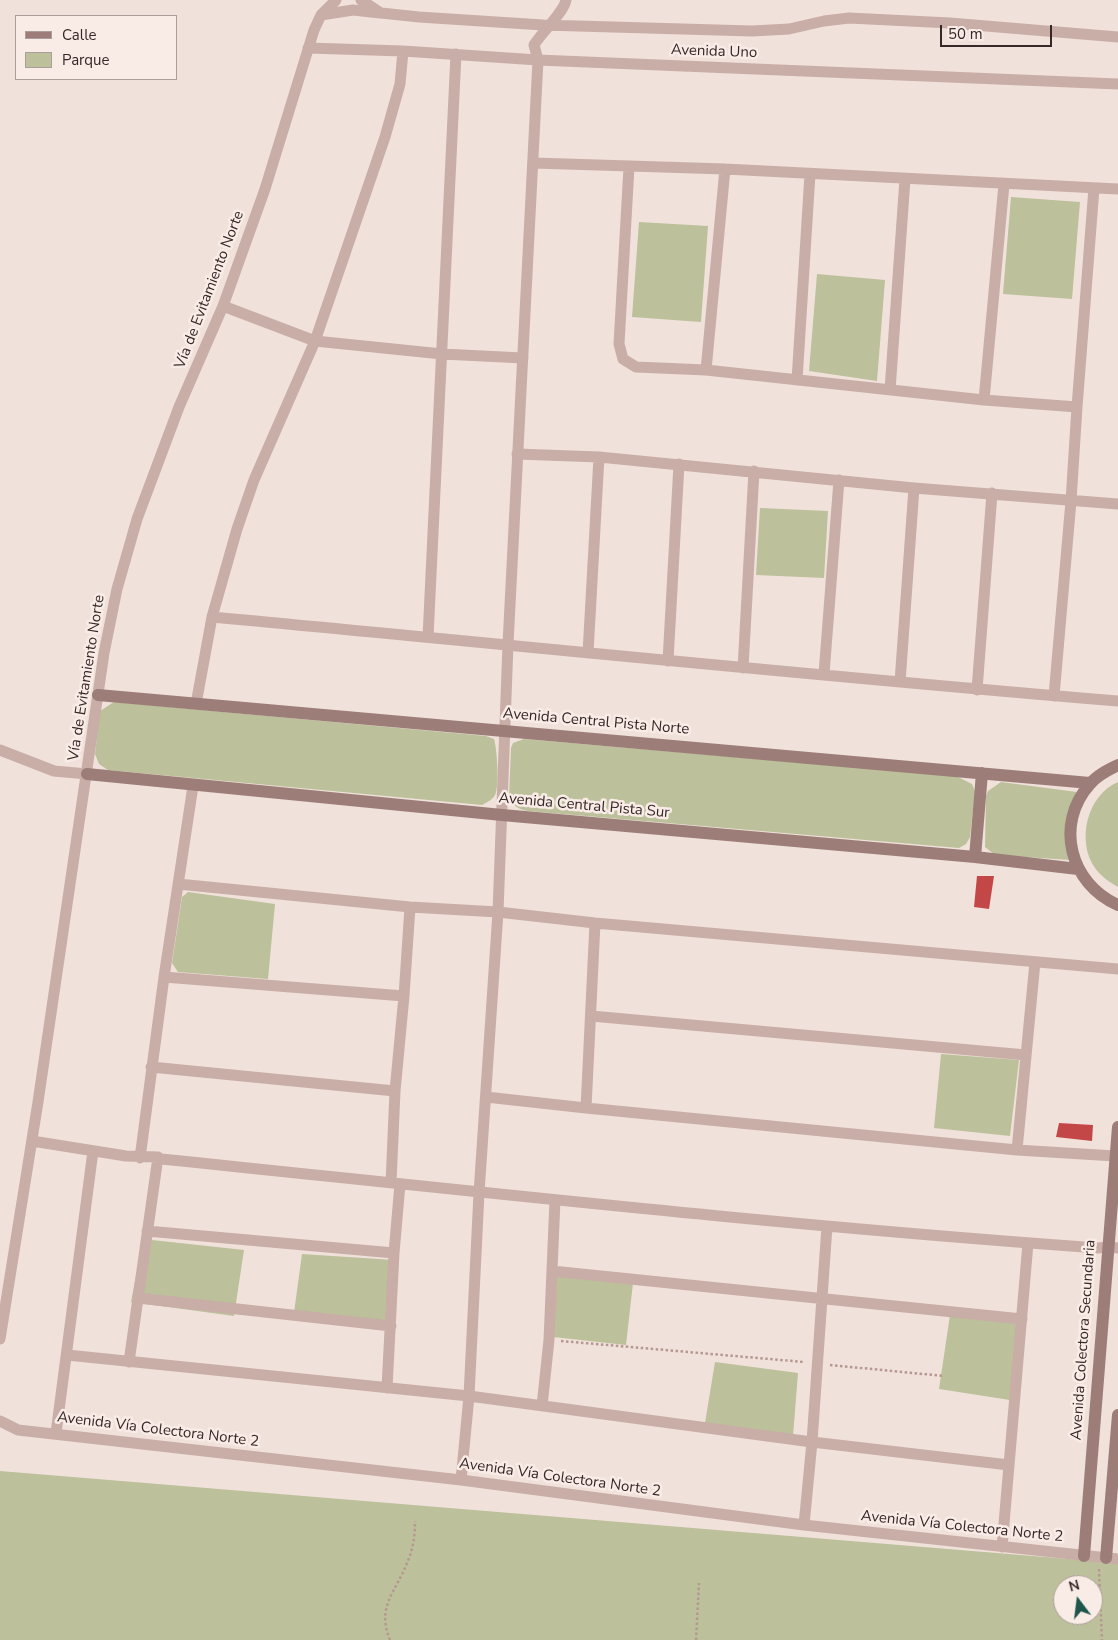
<!DOCTYPE html>
<html>
<head>
<meta charset="utf-8">
<style>
  body { margin:0 }
  #map { position:relative; width:1118px; height:1640px; overflow:hidden; background:#f1e1db; font-family:"Nunito Sans",sans-serif }
  canvas { display:block }
  .legend { position:absolute; left:15px; top:15px; width:162px; height:65px; box-sizing:border-box; background:#f9ece7; border:1px solid #ab9e9a; margin:0; padding:6px 9px; list-style:none; font-size:15px; color:#352827 }
  .legend li { display:flex; align-items:center; gap:10px; height:25px }
  .legend b { width:25px; border:1px solid #ab9e9a }
  .north { position:absolute; left:1053px; top:1575px; width:50px; height:50px; box-sizing:border-box; background:#f9ece7; border:1px solid #ab9e9a; border-radius:50%; rotate:345deg; font-size:14px; font-weight:700; line-height:20px; text-align:center; color:#352827 }
  .north::after { content:''; display:block; margin:auto; width:18px; height:22px; background:#1e564c; clip-path:polygon(50% 0,100% 100%,50% 72%,0 100%) }
  .scale { position:absolute; left:940px; top:25px; width:112px; height:22px; box-sizing:border-box; border:2px solid #352827; border-top:0; padding-left:6px; font-size:15px; line-height:18px; white-space:nowrap; color:#352827; -webkit-text-stroke:4px #f9ece7; paint-order:stroke }
</style>
</head>
<body>
<div id="map">
<canvas width="1118" height="1640"></canvas>
<ul class="legend">
<li><b style="height:6px;background:#9c7d78"></b>Calle</li>
<li><b style="height:14px;background:#bcc09b"></b>Parque</li>
</ul>
<div class="north">N</div>
<div class="scale">50 m</div>
</div>
<script>
const c = document.querySelector('canvas').getContext('2d');
c.lineJoin = 'round';
function fillPath(path, color) { c.fillStyle = color; c.fill(path, 'evenodd'); }
function stroke(path, color, width, dash) { c.strokeStyle = color; c.lineWidth = width; c.lineCap = dash ? 'butt' : 'round'; c.setLineDash(dash || []); c.stroke(path); }
function write(font, color, halo, rows, align = 'center') {
  c.font = font + ' "Nunito Sans",sans-serif'; c.lineWidth = 5; c.setLineDash([]); c.textBaseline = 'middle'; c.strokeStyle = halo; c.fillStyle = color; for (const [text, x, y, turn = 0] of rows) {
    c.save(); c.translate(x, y); c.rotate((+turn || 0) * Math.PI / 180); c.textAlign = isNaN(turn) ? turn : align; if (halo) c.strokeText(text, 0, 0); c.fillText(text, 0, 0); c.restore();
  }
}
fillPath(new Path2D(`
  M1011 197 1080 202 1072 299 1003 294Z
  M639 222 708 226 701 322 632 317Z
  M817 274 885 280 877 381 809 371Z
  M760 508 828 511 824 578 756 575Z
  M114 702 486 736 494 739C497 749 499 781 496 792 495 798 488 802 482 805L108 770 99 764 95 754 100 711Z
  M524 739 956 776 972 784 975 791 970 837 966 844 959 848 528 811C518 809 514 807 509 797L511 748 513 743Z
  M1001 782 1077 792C1063 817 1063 832 1070 860L995 855 985 847 986 796 988 791Z
  M1118 782V887C1109 882 1101 876 1095 868 1076 841 1087 795 1118 782Z
  M188 892 275 904 268 979 178 972 172 963 182 897Z
  M941 1054 1019 1060 1010 1136 934 1128Z
  M143 1239 244 1250 234 1316 131 1302Z
  M302 1254 394 1260 386 1329 293 1320Z
  M557 1275 633 1283 626 1345 553 1337Z
  M950 1315 1017 1321 1010 1400 939 1389Z
  M715 1362 798 1373 793 1436 705 1423Z
  M0 1471 1118 1563V1640H0ZM1063 1585H1093V1615H1063Z`), '#bcc09b');
fillPath(new Path2D(`
  M977 876H994L989 909 974 907Z
  M1059 1123 1093 1125 1092 1141 1056 1137Z`), '#c34747');
stroke(new Path2D(`
  M561 1341 804 1362
  M830 1365 944 1376
  M1099 1569 1102 1640
  M390 1640C376 1606 396 1592 407 1563 413 1550 415 1536 415 1521
  M696 1640 699 1583`), '#b59891', 2.5, [2.5, 2.5]);
stroke(new Path2D(`
  M361 0 381 13 419 17 543 25 752 31 789 29 824 21 849 18 950 23 1118 37
  M321 15 353 10 380 13
  M308 48 403 51 538 60 1118 84
  M534 163 725 169 1118 189
  M629 167 619 344 623 359 636 367 706 370 984 400
  M1004 184 984 400 1077 407 1094 188
  M223 306 315 341 442 354 523 358
  M706 370 725 169
  M797 380 810 174
  M890 390 905 179
  M517 454 599 457 914 488 1118 504
  M212 617C514 645 816 676 1118 701
  M428 637 456 54
  M588 653 599 457
  M668 661 679 464
  M743 668 754 471
  M824 674 839 480
  M900 682 914 488
  M977 690 992 493
  M1054 696 1071 501 1077 407
  M196 704 212 617 237 529 254 480 315 341 385 137 400 84 403 51
  M0 750 54 771 87 774
  M178 884 410 907 498 912 595 923 1118 969
  M164 977 404 996
  M591 1016 1026 1055
  M151 1067 395 1091
  M486 1097 586 1108 1017 1150 1115 1156
  M586 1108 595 923
  M32 1141 126 1156 158 1157 161 1159C473 1191 785 1226 1098 1248L1108 1247 1118 1248
  M1017 1150 1035 962
  M140 1158 164 977 193 786
  M391 1183 395 1091 404 996 410 907
  M147 1231 394 1253
  M552 1271 1022 1319
  M138 1298 391 1326
  M0 1339 38 1102 104 653 117 589 137 519 179 407 223 306 265 189 314 30 321 15 336 0
  M67 1355 469 1396 812 1442 1009 1465
  M129 1362 158 1157
  M387 1388 394 1253 400 1184
  M542 1406 549 1340 555 1200
  M0 1421 18 1430 461 1480 804 1525 1118 1559
  M56 1433 93 1151
  M461 1480 469 1396 479 1193 498 912 508 644 538 60 534 45C542 32 564 12 566 0
  M804 1525 812 1442 827 1226
  M1002 1547 1028 1243`), '#c9aea7', 11);
stroke(new Path2D(`
  M98 695 1090 783
  M1118 765C1108 770 1097 775 1090 784 1054 824 1070 884 1118 905
  M87 774 502 815 975 857 1078 869
  M975 857 982 773
  M1084 1556 1118 1127
  M1106 1558 1118 1415`), '#9c7d78', 12);
write('15px', '#352827', '#f9ece7', [
  ["Avenida Uno",714,52,2],
  ["Vía de Evitamiento Norte",210,290,-69],
  ["Vía de Evitamiento Norte",87,678,-81],
  ["Avenida Central Pista Norte",596,722,5],
  ["Avenida Central Pista Sur",584,806,5],
  ["Avenida Colectora Secundaria",1084,1340,-86],
  ["Avenida Vía Colectora Norte 2",158,1430,7],
  ["Avenida Vía Colectora Norte 2",560,1478,8],
  ["Avenida Vía Colectora Norte 2",962,1527,6]
]);
</script>
</body>
</html>
